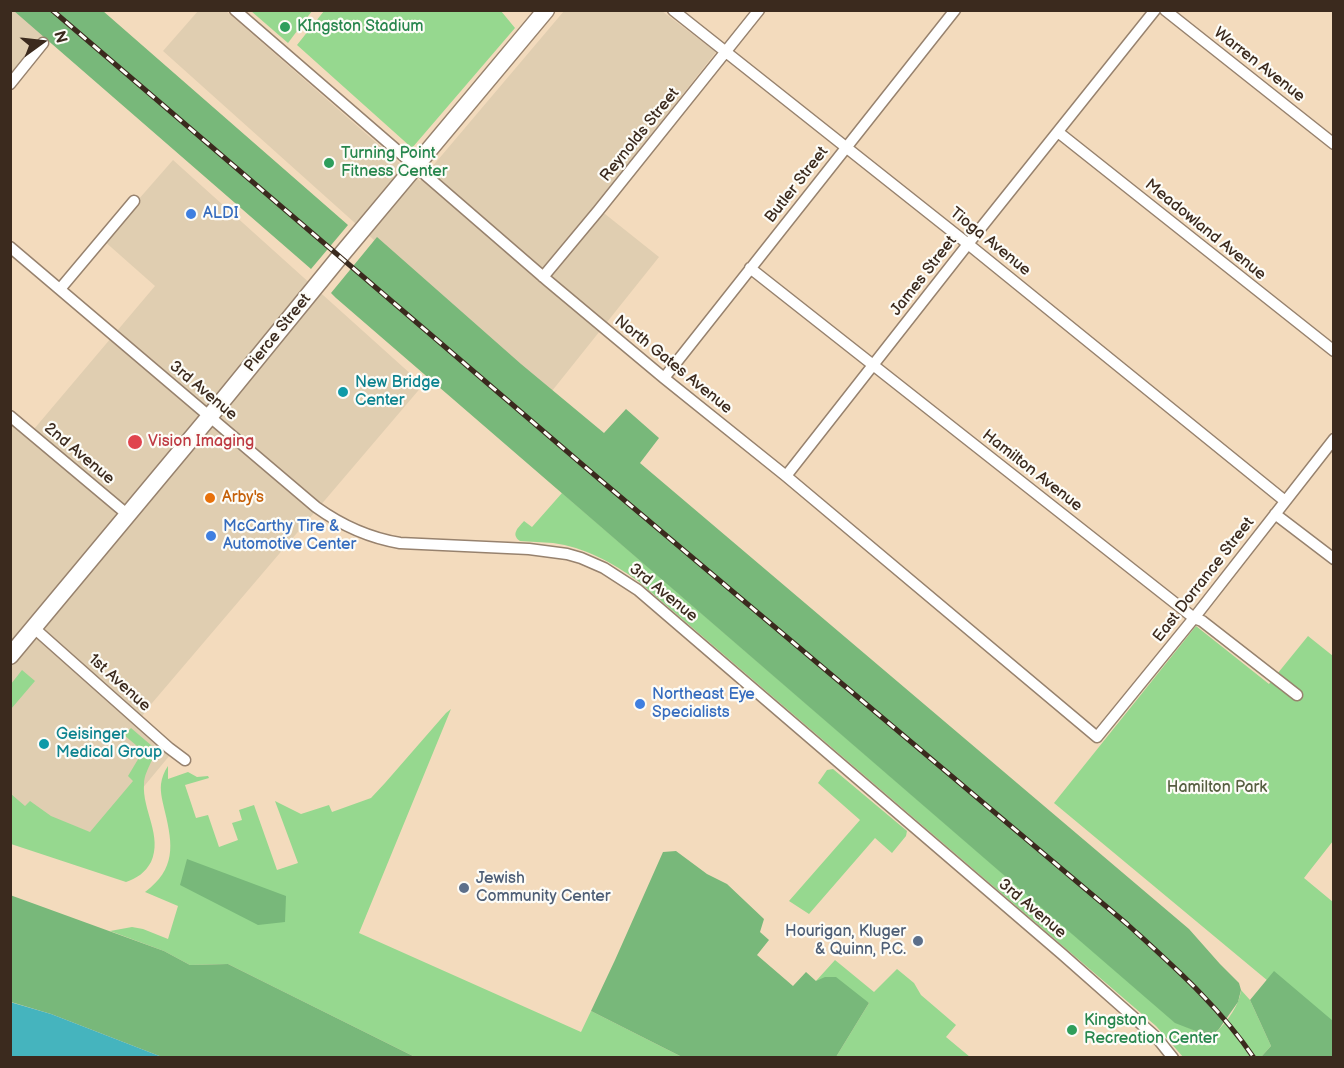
<!DOCTYPE html>
<html>
<head>
<meta charset="utf-8">
<style>
  body { margin:0 }
  #map { position:relative; width:1344px; height:1068px; overflow:hidden; background:#f3dbbd; font-family:"Balsamiq Sans",sans-serif }
  canvas { display:block }
  .frame { position:absolute; inset:0; border:12px solid #3b2a1e; pointer-events:none }
  .north { position:absolute; left:12px; top:12px; width:60px; height:60px; -webkit-text-stroke:4px #fdfcf7; paint-order:stroke; rotate:75deg; font-size:16px; font-weight:700; line-height:24px; text-align:center; color:#3b2a1e }
  .north::after { content:''; display:block; margin:auto; width:21px; height:27px; background:#3b2a1e; clip-path:polygon(50% 0,100% 100%,50% 72%,0 100%) }
</style>
</head>
<body>
<div id="map">
<canvas width="1344" height="1068"></canvas>
<div class="frame"></div>
<div class="north">N</div>
</div>
<script>
const c = document.querySelector('canvas').getContext('2d');
c.lineJoin = 'round';
function fillPath(path, color) { c.fillStyle = color; c.fill(path, 'evenodd'); }
function stroke(path, color, width, dash) { c.strokeStyle = color; c.lineWidth = width; c.lineCap = dash ? 'butt' : 'round'; c.setLineDash(dash || []); c.stroke(path); }
function write(font, color, halo, rows, align = 'center') {
  c.font = font + ' "Balsamiq Sans",sans-serif'; c.lineWidth = 4.5; c.setLineDash([]); c.textBaseline = 'middle'; c.strokeStyle = halo; c.fillStyle = color; for (const [text, x, y, turn = 0] of rows) {
    c.save(); c.translate(x, y); c.rotate((+turn || 0) * Math.PI / 180); c.textAlign = isNaN(turn) ? turn : align; if (halo) c.strokeText(text, 0, 0); c.fillText(text, 0, 0); c.restore();
  }
}
fillPath(new Path2D(`
  M11 11H41L58 25 11 82Z
  M198 11H226L420 181 564 11H662L716 52 595 206 659 257 548 396 163 51Z
  M173 160 423 385 147 709 141 718 175 749 102 837 11 802 10 421 29 435 155 286 103 240Z`), '#e0ceb1');
fillPath(new Path2D(`
  M251 11H312L288 43Z
  M324 11H501L515 28 412 148 297 45Z
  M562 493 1175 1022 1211 1037C1224 1025 1239 1008 1241 990L1250 1000 1271 1046 1261 1057H1183L1156 1026 1128 1002 638 581C613 563 584 547 553 543 542 542 531 542 520 541 510 534 519 527 524 521L532 527Z
  M1196 626 1269 684 1308 636 1333 656V841L1304 878 1333 902V1035L1054 803Z
  M22 670 35 681 11 709V684Z
  M451 709 359 933 581 1032 591 1011 682 1057H415L228 964 190 965 164 951 110 931 132 927 143 929 168 939 178 906 145 892C176 869 173 845 165 812 163 803 160 793 161 784 162 777 164 772 168 766V779L188 772 197 777 208 776 209 778 185 785 196 818 208 815 219 847 238 840 232 823 242 820 239 810 254 805 277 870 298 863 275 801 301 814 329 805 332 812 371 798 385 783 446 713Z
  M131 728 152 746C155 749 156 750 156 754 155 756 152 760 151 762 148 769 144 776 144 784 142 810 163 836 151 862 145 873 137 878 126 882L11 844V794L25 806 30 801 51 816 90 832 133 781 128 776 143 751 124 735Z
  M833 769 907 831 906 836 892 853 875 838 809 914 789 901 860 820 818 783 827 770Z
  M835 960 874 992 897 969 914 983 921 995 956 1025 946 1037 970 1057H836L869 1003 816 981Z`), '#96d88f');
fillPath(new Path2D(`
  M14 11H103L348 225 311 269Z
  M377 237 521 364 604 433 626 409 659 438 640 463 1189 929 1220 964 1239 983 1241 990 1238 1002 1219 1029 1211 1037 1175 1023 336 298 331 293Z
  M676 851 707 874 727 884 764 919 760 932 769 940 757 955 793 986 806 972 816 981 825 977H836L869 1003 836 1057H682L591 1011 615 960 663 852Z
  M187 859 286 896 285 922 258 925 180 885Z
  M10 895 164 951 190 965 228 964 415 1057H162L51 1014 11 1002Z
  M1274 971 1333 1021V1057H1261L1271 1046 1250 1000Z`), '#78b87a');
fillPath(new Path2D(`
  M10 1002 51 1014 162 1057H11Z`), '#45b4be');
const minor = new Path2D(`
  M235 10 548 281 664 378 786 476 1097 737 1194 618 1334 439
  M673 10 968 244 1285 501
  M1165 10 1334 144
  M10 84 43 43
  M1058 132 1334 351
  M10 247 316 507C341 525 370 538 400 543L529 549 567 554 581 558 604 568 638 590 1062 954 1157 1038 1173 1058
  M750 268 1194 618 1202 621 1297 695
  M543 277 598 211 759 10
  M60 289 134 201
  M664 378 955 10
  M10 416 128 515
  M786 476 968 244 1155 10
  M1275 514 1334 559
  M34 628 169 748 185 760`);
const primary = new Path2D(`
  M10 656 210 416 342 254 546 10`);
stroke(minor, '#97826e', 13);
stroke(primary, '#97826e', 19);
stroke(minor, '#fff', 10);
stroke(primary, '#fff', 16);
const rail = new Path2D(`
  M52 10 598 478 1127 924C1173 966 1219 1006 1254 1058`);
stroke(rail, '#3b2a1e', 5);
stroke(rail, '#fdfcf7', 3, [9]);
for (const [x, y, r, color] of [
  [285,27,6,"#2e9e5b"],
  [329,163,6,"#2e9e5b"],
  [191,214,6,"#3f7fe0"],
  [343,392,6,"#0f9aa8"],
  [135,442,8,"#e0444e"],
  [210,498,6,"#e8710a"],
  [211,536,6,"#3f7fe0"],
  [640,704,6,"#3f7fe0"],
  [44,744,6,"#0f9aa8"],
  [464,888,6,"#5c6f8a"],
  [918,941,6,"#5c6f8a"],
  [1072,1030,6,"#2e9e5b"]
]) { const dot = new Path2D(); dot.arc(x, y, r, 0, 2 * Math.PI); c.fillStyle = color; c.fill(dot); stroke(dot, '#fdfcf7', 2); }
write('16px', '#27864d', '#fdfcf7', [
  ["KIngston Stadium",297,27],
  ["Turning Point",341,154],
  ["Fitness Center",341,172],
  ["Kingston",1084,1021],
  ["Recreation Center",1084,1039]
], 'left');
write('16px', '#3b2a1e', '#fdfcf7', [
  ["Warren Avenue",1259,65,38],
  ["Reynolds Street",640,135,-51],
  ["Butler Street",797,185,-52],
  ["Meadowland Avenue",1205,230,39],
  ["Tioga Avenue",990,242,39],
  ["James Street",924,276,-52],
  ["Pierce Street",278,333,-51],
  ["North Gates Avenue",673,365,39],
  ["3rd Avenue",203,391,40],
  ["2nd Avenue",79,454,40],
  ["Hamilton Avenue",1032,471,38],
  ["East Dorrance Street",1204,580,-52],
  ["3rd Avenue",663,593,39],
  ["1st Avenue",119,683,42],
  ["3rd Avenue",1032,909,40]
]);
write('16px', '#366cbe', '#fdfcf7', [
  ["ALDI",203,214],
  ["McCarthy Tire &",223,527],
  ["Automotive Center",223,545],
  ["Northeast Eye",652,695],
  ["Specialists",652,713]
], 'left');
write('16px', '#0d838f', '#fdfcf7', [
  ["New Bridge",355,383],
  ["Center",355,401],
  ["Geisinger",56,735],
  ["Medical Group",56,753]
], 'left');
write('16px', '#be3a42', '#fdfcf7', [
  ["Vision Imaging",148,442]
], 'left');
write('16px', '#c56008', '#fdfcf7', [
  ["Arby's",222,498]
], 'left');
write('16px', '#565e40', '#fdfcf7', [
  ["Hamilton Park",1217,788]
]);
write('16px', '#4e5e75', '#fdfcf7', [
  ["Jewish",476,879],
  ["Community Center",476,897],
  ["Hourigan, Kluger",906,932,"right"],
  ["& Quinn, P.C.",906,950,"right"]
], 'left');
</script>
</body>
</html>
